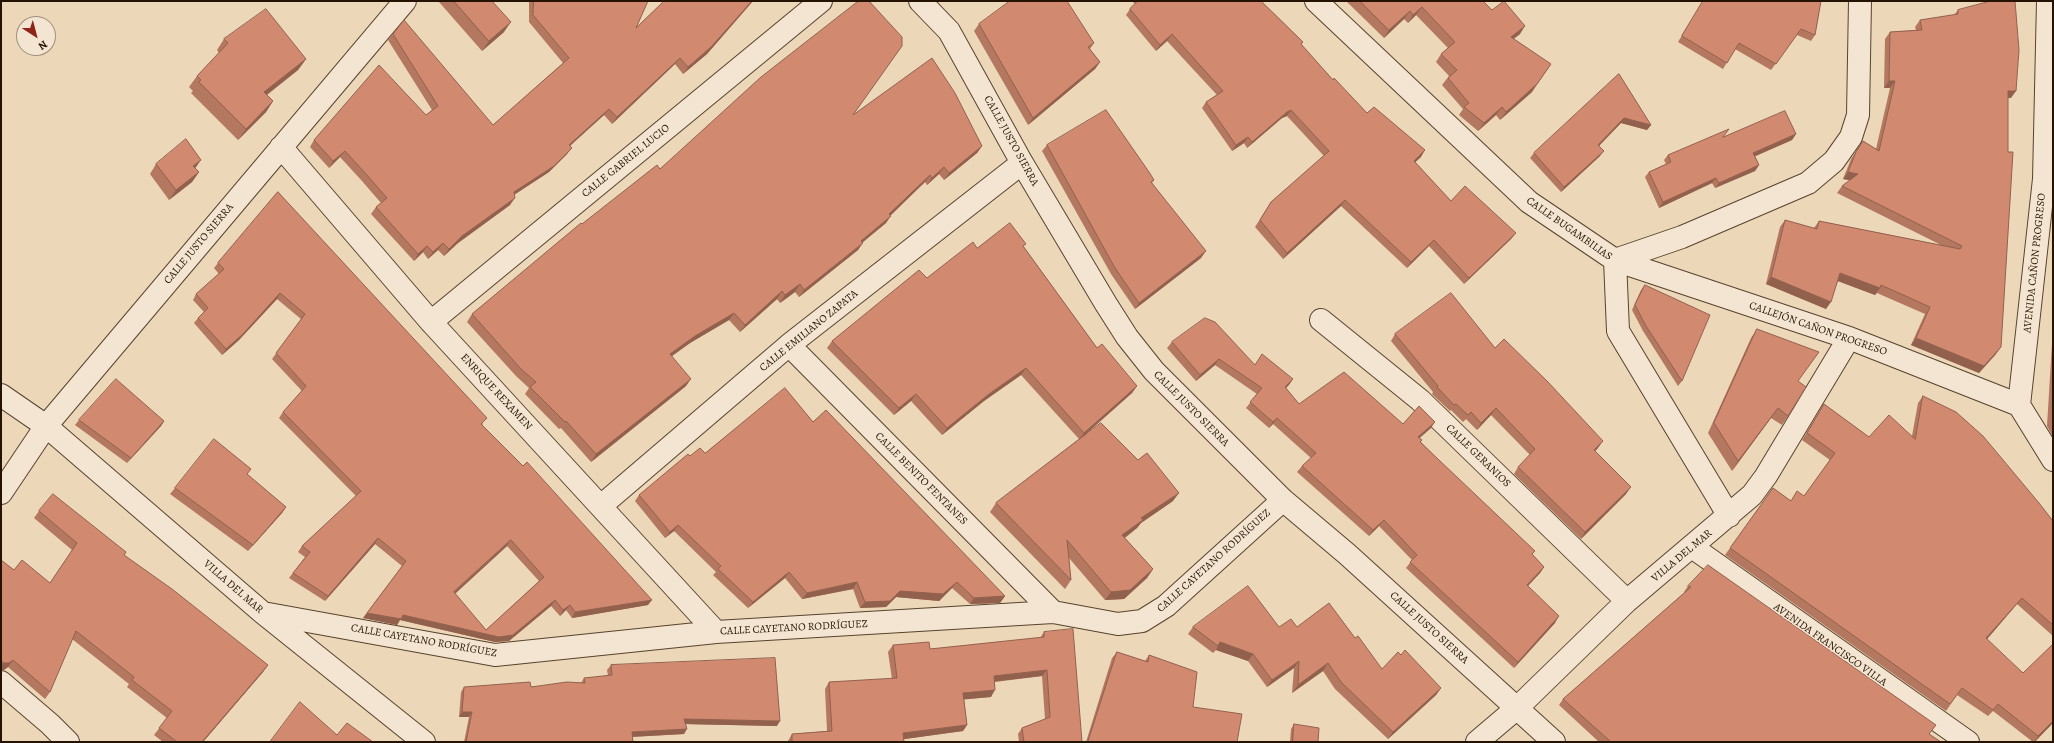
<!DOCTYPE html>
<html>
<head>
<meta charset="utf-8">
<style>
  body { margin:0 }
  #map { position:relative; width:2054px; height:743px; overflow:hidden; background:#ecd7b8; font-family:Alegreya,serif }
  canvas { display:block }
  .frame { position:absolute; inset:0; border:2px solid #261200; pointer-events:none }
  .north { position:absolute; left:16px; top:16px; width:40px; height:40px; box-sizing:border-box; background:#f3e5d1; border:1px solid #a1917d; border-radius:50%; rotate:144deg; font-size:11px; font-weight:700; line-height:16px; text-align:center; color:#261200 }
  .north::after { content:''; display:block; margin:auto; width:14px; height:18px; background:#8f2418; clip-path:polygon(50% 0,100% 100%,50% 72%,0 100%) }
</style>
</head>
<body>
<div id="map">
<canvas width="2054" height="743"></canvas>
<div class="frame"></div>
<div class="north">N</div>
</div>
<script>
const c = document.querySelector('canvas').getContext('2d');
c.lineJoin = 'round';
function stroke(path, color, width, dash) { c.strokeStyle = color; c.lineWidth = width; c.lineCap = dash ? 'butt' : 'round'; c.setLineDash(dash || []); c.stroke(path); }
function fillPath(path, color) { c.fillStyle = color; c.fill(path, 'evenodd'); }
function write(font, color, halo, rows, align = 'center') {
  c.font = font + ' Alegreya,serif'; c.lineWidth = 3; c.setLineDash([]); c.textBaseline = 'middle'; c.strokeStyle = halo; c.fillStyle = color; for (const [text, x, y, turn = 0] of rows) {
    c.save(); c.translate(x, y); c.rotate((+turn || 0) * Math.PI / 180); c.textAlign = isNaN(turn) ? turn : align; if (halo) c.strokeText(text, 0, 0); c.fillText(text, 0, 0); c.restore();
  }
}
const minor = new Path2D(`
  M920 1 949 31 1022 163 1106 304 1127 337 1154 371 1283 500 1347 554 1554 742
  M1316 1 1529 202 1615 260 1849 338 2019 405
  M281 147 431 322 716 632
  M1615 260 1682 237 1808 183 1834 161 1851 137 1858 115 1860 1
  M1615 260 1618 331 1729 516
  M1321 320 1420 400 1627 601
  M431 322 821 1
  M789 345 1053 612
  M1 395 46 426 263 613 424 742
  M2019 405 2044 179 2048 1
  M2019 405 2053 460
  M1 493 46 426 405 1
  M602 505 789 345 1022 163
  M1692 547 1968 742
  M263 613 495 655 716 632 1053 612 1118 624 1142 621 1166 606 1283 500
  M1 682 50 724 68 742
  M1477 742 1517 708 1627 601 1752 495 1766 476 1849 338`);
stroke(minor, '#58432e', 24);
stroke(minor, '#f3e5d1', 22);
fillPath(new Path2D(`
  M440 1H492L504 32 482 51 439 2Z
  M529 1H648L636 28 664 1H753L707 54 683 74 675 64 612 124 604 115 570 146 567 154 549 172 514 195 510 205 458 243 444 256 438 250 428 259 423 252 414 261 371 214 376 207 381 203 362 181 340 157 329 168 310 147 314 140 426 115 432 110 388 40 393 34 493 125 563 63 529 22Z
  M1132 1H1261L1303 42 1301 45 1333 80 1367 113 1421 157 1415 162 1451 201 1516 233 1511 239 1464 284 1429 246 1407 268 1341 206 1283 259 1255 227 1271 202 1324 156 1287 116 1282 118 1247 148 1244 143 1232 151 1202 108 1206 102 1217 95 1167 41 1156 51 1126 15 1130 9 1135 4Z
  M1346 1H1483L1492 10 1520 34 1514 38 1532 92 1500 120 1496 115 1478 131 1459 115 1463 109 1442 85 1449 76 1436 62 1441 54 1448 48 1416 15 1408 23 1404 19 1384 38Z
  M1703 1H1821L1815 35 1811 41 1797 35 1771 70 1735 49 1723 69 1678 42Z
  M1958 10 2011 98H2008L1996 354 1979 373 1911 345 1925 314 1877 293 1875 295 1838 281 1826 309 1766 284 1780 227 1785 220 1814 228 1819 221 1941 245 1837 193 1842 186 1850 180 1843 179 1851 159 1863 141 1876 149 1890 88H1884L1885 39 1890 32 1916 30 1915 27 1920 20 1954 15Z
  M979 24 1094 43 1090 49 1100 62 1095 69 1028 125 974 31Z
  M224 39 306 59 298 70 267 95 273 101 266 112 238 140 191 93 193 91 189 87 197 76 219 53 217 50Z
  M1619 74 1651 125 1647 130 1621 123 1599 146 1600 156 1561 192 1530 158 1534 153Z
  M853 115 982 146 977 153 944 180 939 174 927 185 925 182 890 215 886 223 862 242 858 250 799 297 795 292 780 303 777 299 740 332 729 320 690 343 672 356 686 386 591 462 561 428 559 429 525 394 529 388 516 376 467 322 472 314 582 224 660 169Z
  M1796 134 1792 140 1755 156 1759 165 1755 171 1715 188 1712 183 1659 208 1645 177 1649 172 1666 164 1664 160 1668 155 1723 137Z
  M1047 145 1154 180 1152 183 1201 258 1135 309 1111 274 1042 151Z
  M156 164 195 168 199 172 192 182 169 200 150 174Z
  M278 192 483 424 482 425 648 605 572 618 566 610 560 616 551 606 509 641 495 642 400 620 397 625 363 618 402 566 375 544 325 601 289 578 305 557 298 552 302 546 356 496 279 418 283 412 302 391 272 359 301 319 277 299 239 340 222 355 194 323 198 318 204 312 193 300 196 294 219 274 214 268 218 263ZM507 546 539 581 486 630 455 594Z
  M1024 247 1097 348 1137 386 1132 393 1087 433 1173 501 1141 523 1137 528 1125 538 1153 569 1147 578 1124 599 1105 600 1069 558 1071 580 1065 589 990 512 996 503 1079 439 1021 375 984 401 942 435 911 401 894 415 827 348 832 341 927 278 977 248Z
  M1645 285 1682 381 1678 386 1643 331 1632 310 1641 290Z
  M2053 327V437L2047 426Z
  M1757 329 1798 381 1788 416 1782 425 1771 418 1732 471 1708 433 1751 338Z
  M1395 334 1495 348 1598 448 1595 451 1626 494 1581 539 1514 474 1518 467 1530 455 1491 415 1477 430 1466 419 1463 422 1451 410 1450 411 1432 394 1433 392 1391 341Z
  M1172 342 1255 365 1293 379 1286 388 1299 404 1403 424 1431 428 1419 438 1421 442 1544 567 1540 573 1528 586 1555 623 1514 668 1406 568 1412 560 1379 526 1369 536 1297 472 1302 466 1311 458 1273 424 1269 428 1246 408 1257 394 1215 365 1196 381 1167 348Z
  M1923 396 2053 521V636L2017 604 1987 639 2053 723 2035 742H2033L1993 711 1988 716 1957 695 1946 711 1725 555 1773 488 1791 501 1804 496 1830 460 1802 440 1824 404 1869 437 1912 436 1918 403Z
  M79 420 164 421 161 426 127 463 75 425Z
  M813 422 1005 596 1000 603 970 604 952 588 939 601 896 597 886 607 860 608 853 589 802 599 785 578 748 608 713 575 716 572 674 531 665 538 635 501 639 495 690 456 705 453Z
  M247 474 286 507 282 513 248 551 170 494 175 488Z
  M39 511 124 555 268 665 263 672 203 742H163L154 735 167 718 127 687 129 684 72 639 50 692 45 699 8 667 4 670H1V560L14 570 50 583 72 550 34 518Z
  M1688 586 1929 734 1941 742H1599L1559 705 1563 699 1685 592H1684Z
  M1193 627H1297L1355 638 1382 669 1441 688 1436 695 1388 739 1335 689 1323 671 1292 693 1294 668 1267 687 1248 661 1216 650 1213 653 1188 634Z
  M1044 632 1082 742H1019L1018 734 1022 728 1045 719 1042 676 995 682 991 697 964 699 967 725 963 731 904 739V742H788V741L792 734 827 731 825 689 829 682 892 679 888 652 893 645 930 649 1040 638Z
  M1117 652 1145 661 1149 655 1193 707 1237 742H1086L1112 658Z
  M611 665 777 726 686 724 684 734 632 737 633 742H464L469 717H459L461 692 464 687H531L581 683 584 678 608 676 607 670Z
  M1294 724 1318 742H1290L1291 729Z`), '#b4775f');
fillPath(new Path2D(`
  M752 1H753L707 54 683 74 688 67Z
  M1422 7 1416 15 1408 23 1413 15Z
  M1410 11 1404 19 1384 38 1389 30Z
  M511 22 504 32 482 51 489 41Z
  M1525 26 1520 34 1506 45 1511 37Z
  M1172 34 1167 41 1156 51 1160 45Z
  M680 58 675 64 612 124 617 117Z
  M306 59 298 70 256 103 264 92Z
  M1100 62 1095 69 1028 125 1033 118Z
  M1551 64 1532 92 1500 120 1506 112Z
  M1889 81H1895L1890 88H1884Z
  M2008 91H2016L2011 98H2003Z
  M273 101 266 112 238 140 246 129Z
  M1502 107 1496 115 1478 131 1484 123Z
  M609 109 604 115 564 151 569 145Z
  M1291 110 1287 116 1282 118 1247 148 1252 142 1287 112Z
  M1624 118 1651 125 1647 130 1621 123 1595 150 1598 145Z
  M1796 134 1792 140 1749 159 1753 153Z
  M1248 137 1244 143 1232 151 1236 145Z
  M982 146 977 153 944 180 949 173Z
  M572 148 567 154 549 172 509 198 514 192Z
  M1425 150 1421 157 1410 167 1414 161Z
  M345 151 340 157 329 168 333 161Z
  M1604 151 1600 156 1561 192 1564 187Z
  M201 160 194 170 193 166Z
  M1759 165 1755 171 1715 188 1719 183Z
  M944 167 939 174 927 185 932 178Z
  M199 172 192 182 169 200 176 190Z
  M1848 172 1858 174 1853 181 1843 179Z
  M930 175 925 182 885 221 891 216 886 223 856 248 861 241Z
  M1716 178 1712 183 1659 208 1663 202Z
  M515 198 510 205 458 243 444 256 449 249 462 236Z
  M1345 200 1341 206 1283 259 1287 253Z
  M1516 233 1511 239 1464 284 1469 278Z
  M1434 240 1429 246 1407 268 1411 262Z
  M443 243 438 250 428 259 433 252Z
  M863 243 858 250 799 297 804 290Z
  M427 246 423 252 414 261 418 254Z
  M1206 251 1201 258 1135 309 1139 303Z
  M1840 273 1880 288 1875 295 1835 280Z
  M1771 277 1831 302 1826 309 1766 284Z
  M800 284 795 292 780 303 785 295Z
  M782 291 777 299 740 332 745 325Z
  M280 293 277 299 239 340 222 355 226 349Z
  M734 313 729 320 690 343 665 361 670 354 695 336Z
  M1916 338 2001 347 1996 354 1979 373 1911 345Z
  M1219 359 1215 365 1196 381 1200 375Z
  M1026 368 1021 375 984 401 942 435 947 428 989 394Z
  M691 379 686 386 591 462 596 454Z
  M1293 379 1289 385 1281 393 1285 387Z
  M1137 386 1132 393 1079 440 1084 433Z
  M916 394 911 401 894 415 899 408Z
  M1496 408 1491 415 1477 430 1481 423Z
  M1778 408 1771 418 1732 471 1738 461Z
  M1277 418 1273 424 1269 428 1273 422Z
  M164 421 161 426 127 463 131 458Z
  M1435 422 1431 428 1414 443 1418 437Z
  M1603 441 1598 448 1590 456 1594 450Z
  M1631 487 1626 494 1581 539 1585 532Z
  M1179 493 1173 501 1141 523 1137 528 1116 544 1122 535 1141 518Z
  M286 507 282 513 248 551 253 545Z
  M1384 520 1379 526 1369 536 1373 530Z
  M678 525 674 531 665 538 670 532Z
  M378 538 375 544 325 601 328 596Z
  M511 540 507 546 450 598 454 592Z
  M1544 567 1540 573 1523 591 1527 585Z
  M1153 569 1147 578 1124 599 1105 600 1111 592Z
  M789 572 785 578 748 608 753 602Z
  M857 582 853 589 802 599 807 593Z
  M957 582 952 588 939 601 896 597 886 607 860 608 865 602 900 591Z
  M1005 596 1000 603 970 604 974 598Z
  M2022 598 2017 604 1982 645 1986 638Z
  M555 600 551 606 509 641 495 642 400 620 397 625 363 618 367 613 403 615 499 637Z
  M652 600 648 605 572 618 575 612Z
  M570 605 566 610 560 616 563 610Z
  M1559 616 1555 623 1514 668 1518 662Z
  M1220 642 1253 654 1248 661 1216 650Z
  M13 660 8 667 4 670H1V666L3 663Z
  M1299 661 1294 668 1267 687 1272 680Z
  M1328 663 1323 671 1292 693 1298 685Z
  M268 665 263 672 203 742H202Z
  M1047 670 1042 676 990 682 994 676Z
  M1441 688 1436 695 1388 739 1393 732Z
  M995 690 991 697 959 700 963 693Z
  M462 712H472L469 717H459Z
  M684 719 780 721 777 726 680 724Z
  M2053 721V723L2034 742 2038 736Z
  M967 725 963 731 898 740 903 733Z
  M687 729 684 734 628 737 632 732Z`), '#92614e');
const building = new Path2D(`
  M454 1H492L511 22 489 41Z
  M534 1H648L636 28 664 1H752L711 47 688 67 680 58 617 117 609 109 569 145 572 148 554 166 514 192 515 198 462 236 449 249 443 243 433 252 427 246 418 254 376 207 387 198 366 174 345 151 333 161 314 140 379 65 426 115 438 106 393 34 404 20 493 125 569 58 533 15Z
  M859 1H869L902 37V46L853 115 932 58 955 93 982 146 949 173 944 167 932 178 930 175 889 214 891 216 861 241 863 243 804 290 800 284 785 295 782 291 745 325 734 313 695 336 670 354 691 379 596 454 566 421 565 422 530 387 536 382 521 369 472 314 581 223 582 224 657 165 660 169 761 77 857 2Z
  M1010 1H1067L1094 43 1088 47 1100 62 1033 118 979 24Z
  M1138 1H1261L1303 42 1301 44 1333 80 1334 78 1367 113 1374 107 1425 150 1414 161 1451 201 1465 186 1516 233 1469 278 1434 240 1411 262 1345 200 1287 253 1260 220 1271 202 1329 151 1291 110 1287 112 1252 142 1248 137 1236 145 1206 102 1223 91 1172 34 1160 45 1130 9Z
  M1360 1H1483L1492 10 1504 1 1525 26 1511 37 1551 64 1537 84 1506 112 1502 107 1484 123 1464 107 1469 103 1448 78 1457 70 1441 54 1455 42 1422 7 1413 15 1410 11 1389 30Z
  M1703 1H1821L1815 35 1801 29 1776 64 1739 43 1727 63 1682 36Z
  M1991 1H2015L2019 50 2016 91H2008V152H2013L2001 347 1984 366 1916 338 1930 307 1881 285 1880 288 1840 273 1831 302 1771 277 1785 220 1817 229 1819 221 1960 249 1962 246 1842 186 1858 174 1848 172 1856 152 1863 141 1879 151 1895 81H1889L1890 32 1922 30 1920 20 1958 14V10Z
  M266 9 306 59 264 92 273 101 246 129 199 82 201 80 197 76 228 43 224 39Z
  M1619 74 1651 125 1624 118 1598 145 1604 151 1564 187 1534 153Z
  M1106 110 1149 172 1154 180 1151 182 1206 251 1139 303 1115 268 1047 145Z
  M1785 111 1796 134 1753 153 1759 165 1719 183 1716 178 1663 202 1649 172 1671 162 1668 155 1729 129 1723 137Z
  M186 139 201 160 193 166 199 172 176 190 156 164Z
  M278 192 487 418 481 424 523 466 527 462 652 600 575 612 570 605 563 610 555 600 513 635 499 637 403 615 401 619 367 613 406 561 378 538 328 596 293 573 310 552 302 546 361 491 283 412 306 386 276 353 305 314 280 293 243 334 226 349 198 318 208 308 196 294 224 269 218 263ZM511 540 544 577 486 630 454 592Z
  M1010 223 1026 244 1023 246 1097 348 1102 344 1137 386 1084 433 1026 368 989 394 947 428 916 394 899 408 832 341 919 270 927 278 973 242 977 248Z
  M1645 285 1710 315 1682 381 1646 326 1635 305Z
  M1451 293 1495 348 1504 339 1548 382 1603 441 1594 450 1631 487 1585 532 1518 467 1535 449 1496 408 1481 423 1471 412 1468 415 1456 404 1454 405 1437 387 1438 386 1395 334Z
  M1205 318 1215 322 1255 365 1262 354 1293 379 1285 387 1299 404 1344 372 1403 424 1419 406 1435 422 1418 437 1422 440 1420 442 1535 551 1532 554 1544 567 1527 585 1559 616 1518 662 1410 562 1417 555 1384 520 1373 530 1302 466 1316 453 1277 418 1273 422 1250 402 1262 388 1219 359 1200 375 1172 342Z
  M1757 329 1819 352 1798 381 1806 387 1788 416 1778 408 1738 461 1714 423Z
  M116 379 164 421 131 458 79 420Z
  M785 388 813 422 826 410 1005 596 974 598 957 582 943 594 900 591 890 601 865 602 857 582 807 593 789 572 753 602 718 569 721 566 678 525 670 532 639 495 688 454 690 456 700 448 705 453Z
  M1923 396 1956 412 1983 436 2039 503 2053 521V625L2022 598 1986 638 2023 673 2053 644V721L2038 736 1998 704 1993 710 1962 688 1950 704 1730 548 1773 488 1791 501 1797 491 1804 496 1835 453 1807 433 1824 404 1869 437 1889 415 1915 439Z
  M1101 423 1138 460 1147 453 1179 493 1141 518 1143 520 1122 535 1153 569 1130 590 1111 592 1067 540 1071 580 996 503Z
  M214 439 251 469 247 474 286 507 253 545 175 488Z
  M53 494 126 552 124 555 172 589 268 665 202 742H177L159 728 172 711 132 680 134 677 76 631 50 692 13 660 9 663H3L1 660V560L14 570 22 560 50 583 77 543 39 511Z
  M1708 565 1936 725 1929 734 1941 742H1611L1563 699 1691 587 1688 586Z
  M1248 586 1279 627 1291 619 1297 627 1329 603 1355 638 1358 636 1382 669 1398 652 1401 655 1405 650 1441 688 1393 732 1341 682 1328 663 1298 685 1299 661 1272 680 1253 654 1220 642 1218 646 1193 627Z
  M1073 629 1082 742H1024L1022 728 1050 717 1047 670 994 676 995 690 963 693 967 725 903 733 904 742H792V734L832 731 829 682 897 678 893 645 929 642 930 649 1044 637V632Z
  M1117 652 1148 662 1149 655 1197 672 1193 707 1242 714 1237 742H1088Z
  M775 658 780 721 684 719 687 729 632 732 633 742H466L472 712H462L464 687 530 682 531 687 567 682 585 683 584 678 612 675 611 665Z
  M300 702 337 735 347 723 373 742H270Z
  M1294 724 1319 728 1318 742H1293Z`);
fillPath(building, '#d18a6f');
stroke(building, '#92614e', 1);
write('11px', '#261200', '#f3e5d1', [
  ["CALLE JUSTO SIERRA",1011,141,61],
  ["CALLE GABRIEL LUCIO",626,161,-39],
  ["CALLE BUGAMBILIAS",1569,229,35],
  ["CALLE JUSTO SIERRA",199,244,-50],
  ["AVENIDA CAÑON PROGRESO",2035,263,-84],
  ["CALLEJÓN CAÑON PROGRESO",1818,329,19],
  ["CALLE EMILIANO ZAPATA",809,331,-39],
  ["ENRIQUE REXAMEN",496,392,47],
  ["CALLE JUSTO SIERRA",1191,409,45],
  ["CALLE GERANIOS",1478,456,44],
  ["CALLE BENITO FENTANES",921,479,45],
  ["VILLA DEL MAR",1682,556,-40],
  ["CALLE CAYETANO RODRÍGUEZ",1214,561,-42],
  ["VILLA DEL MAR",233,587,41],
  ["CALLE CAYETANO RODRÍGUEZ",794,628,-3],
  ["CALLE JUSTO SIERRA",1429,628,42],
  ["CALLE CAYETANO RODRÍGUEZ",424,641,10],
  ["AVENIDA FRANCISCO VILLA",1830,645,35]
]);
</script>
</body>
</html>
